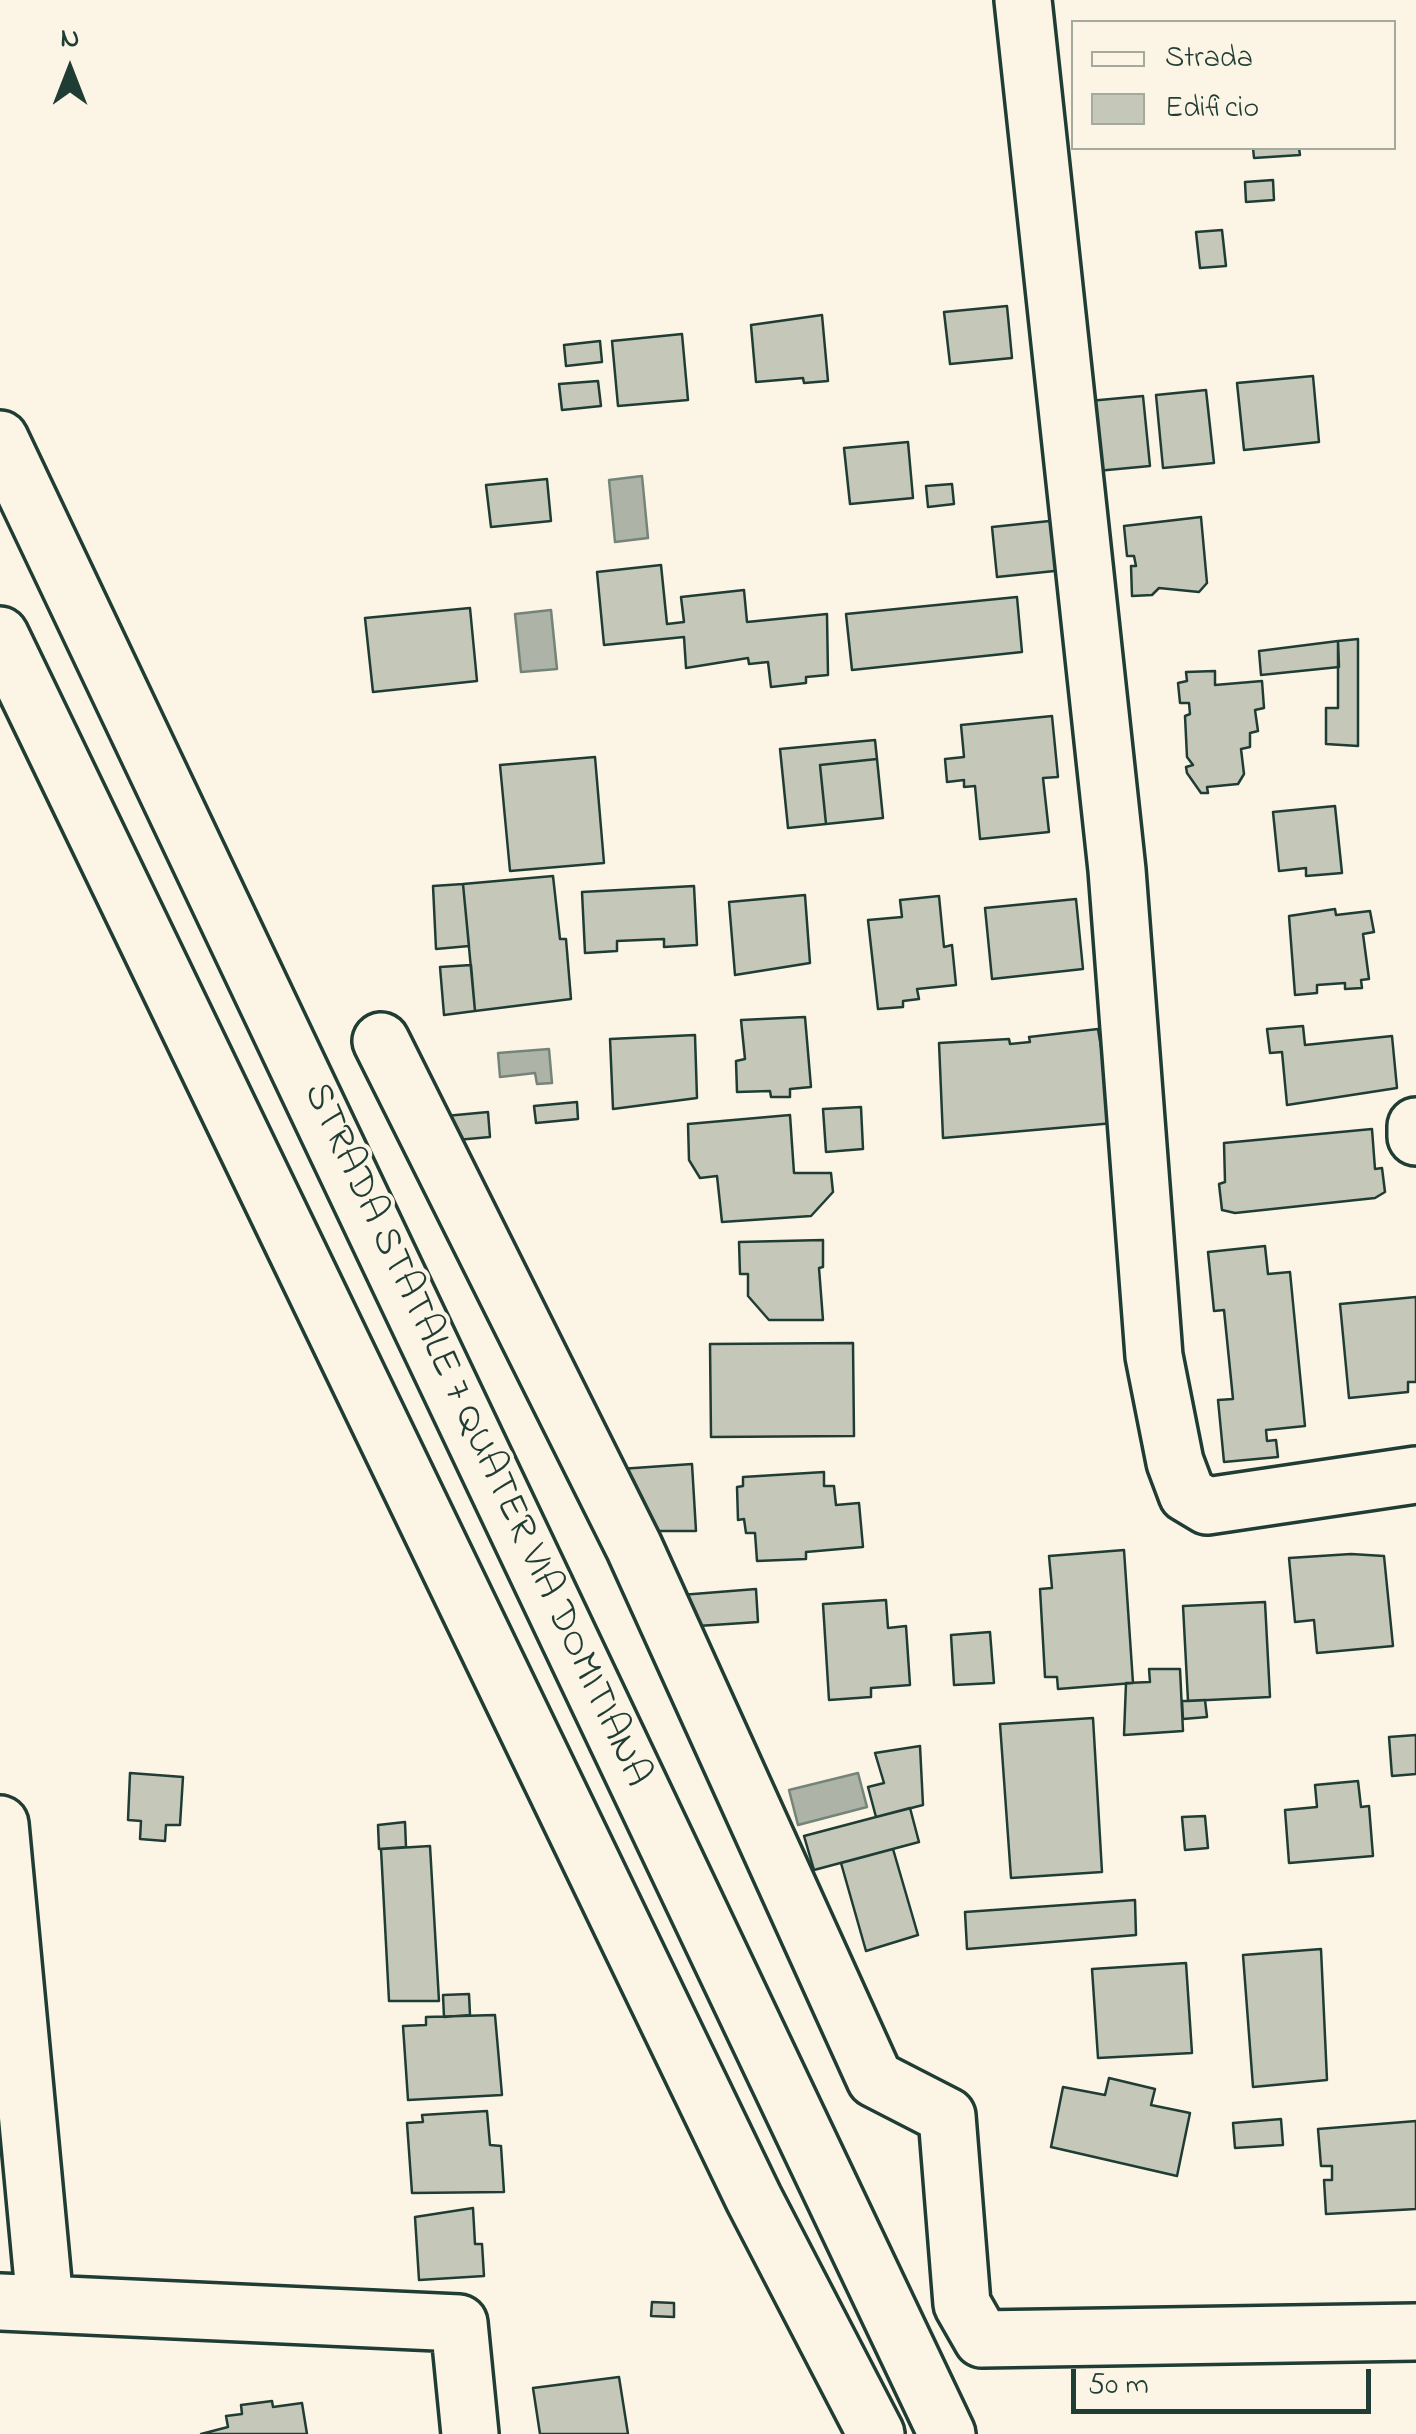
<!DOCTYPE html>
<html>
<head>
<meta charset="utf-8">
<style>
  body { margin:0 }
  #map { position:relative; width:1416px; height:2434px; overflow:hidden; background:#fcf5e5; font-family:"Indie Flower",sans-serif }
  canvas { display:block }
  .legend { position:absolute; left:1071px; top:20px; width:325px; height:130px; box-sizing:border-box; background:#fcf5e5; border:2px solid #a4ab9e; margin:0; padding:12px 18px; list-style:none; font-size:30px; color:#1f3d34 }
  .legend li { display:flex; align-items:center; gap:20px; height:50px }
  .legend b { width:50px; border:2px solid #a4ab9e }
  .north { position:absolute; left:20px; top:20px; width:100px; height:100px; -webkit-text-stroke:8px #fcf5e5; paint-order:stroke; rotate:0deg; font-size:28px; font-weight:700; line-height:40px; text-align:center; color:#1f3d34 }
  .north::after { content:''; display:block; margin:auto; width:35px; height:45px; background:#1f3d34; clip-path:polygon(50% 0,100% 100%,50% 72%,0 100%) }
  .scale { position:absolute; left:1071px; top:2369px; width:300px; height:45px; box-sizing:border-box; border:5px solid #1f3d34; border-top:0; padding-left:12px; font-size:30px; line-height:35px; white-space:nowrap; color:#1f3d34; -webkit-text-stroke:8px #fcf5e5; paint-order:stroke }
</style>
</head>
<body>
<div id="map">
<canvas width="1416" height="2434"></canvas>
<ul class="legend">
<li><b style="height:12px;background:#fcf5e5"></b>Strada</li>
<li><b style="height:28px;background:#c5c7b9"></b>Edificio</li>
</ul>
<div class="north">N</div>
<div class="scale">50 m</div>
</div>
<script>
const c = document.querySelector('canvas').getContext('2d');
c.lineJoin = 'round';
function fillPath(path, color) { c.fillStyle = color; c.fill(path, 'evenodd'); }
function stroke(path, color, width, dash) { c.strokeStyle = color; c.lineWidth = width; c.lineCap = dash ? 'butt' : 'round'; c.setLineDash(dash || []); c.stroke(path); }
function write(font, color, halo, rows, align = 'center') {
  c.font = font + ' "Indie Flower",sans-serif'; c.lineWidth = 8; c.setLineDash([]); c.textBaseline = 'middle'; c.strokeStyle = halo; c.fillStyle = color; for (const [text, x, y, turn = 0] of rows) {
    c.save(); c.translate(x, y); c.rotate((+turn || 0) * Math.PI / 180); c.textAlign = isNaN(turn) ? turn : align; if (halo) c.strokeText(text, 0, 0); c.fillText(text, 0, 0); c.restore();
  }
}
const water = new Path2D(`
  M642 476 648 538 615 542 609 480Z
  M551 610 557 669 521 672 515 614Z
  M549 1049 552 1083 537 1084 535 1073 500 1077 498 1053Z
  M858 1773 867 1807 798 1825 789 1790Z`);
fillPath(water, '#aeb3a7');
stroke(water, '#758479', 2.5);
const building = new Path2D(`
  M1253 148H1299L1300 155 1254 158Z
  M1273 180 1274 200 1246 202 1245 182Z
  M1222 230 1226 266 1200 268 1196 232Z
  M1007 306 1012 358 950 364 944 312Z
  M822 315 828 381 804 383 803 378 756 382 751 325Z
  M682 334 688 400 618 406 612 341Z
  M600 341 602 362 566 366 564 345Z
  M1313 376 1319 442 1244 450 1237 383Z
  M598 381 601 406 562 410 559 384Z
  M1206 390 1214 463 1163 468 1156 395Z
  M1143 396 1150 466 1086 472 1078 402Z
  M908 442 913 498 850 504 844 448Z
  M547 479 551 521 491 527 486 485Z
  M952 484 954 504 928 507 926 486Z
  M1201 517 1207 583 1199 592 1159 588 1152 595 1132 596 1131 566H1136L1134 556H1127L1124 526Z
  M1059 520 1064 570 997 577 992 527Z
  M661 565 667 624 684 622 681 597 744 590 747 622 827 614 828 675 806 677V683L771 687 768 662 749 664 748 658 686 668 684 637 604 645 597 572Z
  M1017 597 1022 652 852 670 846 614Z
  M470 608 477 681 373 692 365 618Z
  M1358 639V746L1326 744V708H1338V641Z
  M1338 641 1339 667 1261 675 1259 651Z
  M1215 671V685L1262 681 1264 708 1255 710 1258 731 1250 733V747L1241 749 1244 774 1238 784 1207 787 1208 793H1201L1187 773 1186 767 1193 765 1187 757 1185 716 1190 714 1189 703H1180L1178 683 1187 681 1186 672Z
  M1052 716 1058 777 1043 778 1049 832 980 839 975 786 964 787V780L947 782 945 759 964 757 961 725Z
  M875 740 877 759 820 765 826 824 788 828 780 749Z
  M595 757 604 863 510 871 500 765Z
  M877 759 883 818 826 824 820 765Z
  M1335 806 1342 873 1306 876V868L1279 871 1273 812Z
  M553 876 560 939H566L571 999 475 1011 463 884Z
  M463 884 469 946 436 949 433 886Z
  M694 886 697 945 664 947V939L617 941V951L585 953 582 892Z
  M805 895 810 963 735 975 729 902Z
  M939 896 944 947 952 945 956 985 917 989 919 999 903 1001V1007L878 1009 868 920 902 917 900 900Z
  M1076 899 1083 969 992 979 985 908Z
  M1335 909 1336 915 1370 911 1374 932 1363 934 1369 979 1361 980 1362 988 1345 989V983L1317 985V993L1295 995 1289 916Z
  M471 965 475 1011 444 1015 440 967Z
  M805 1017 811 1087 790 1089V1097H771L770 1091 737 1092 736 1061 745 1059 741 1020Z
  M1303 1026 1305 1045 1392 1036 1397 1088 1287 1105 1282 1052 1270 1053 1267 1029Z
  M1098 1029 1114 1123 943 1138 939 1043 1009 1039 1010 1044 1030 1042 1029 1037Z
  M695 1035 697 1098 613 1109 610 1039Z
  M577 1102 578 1119 536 1123 534 1106Z
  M861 1107 863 1149 826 1152 823 1109Z
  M488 1112 490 1137 445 1141 435 1117Z
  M790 1115 794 1173H831L833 1192 811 1216 722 1222 717 1176 700 1178 689 1160 688 1124Z
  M1372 1129 1375 1169 1382 1168 1385 1192 1375 1198 1235 1213 1222 1210 1219 1184 1225 1182 1224 1143Z
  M823 1240V1267L819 1268 823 1320H769L748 1296V1274H740L739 1242Z
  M1265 1246 1268 1274 1290 1272 1305 1426 1266 1430 1267 1441 1276 1440 1278 1457 1224 1462 1218 1400 1233 1399 1224 1310 1214 1311 1208 1252Z
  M1416 1297V1382H1408V1392L1349 1398 1340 1304Z
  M853 1343 854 1436 711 1437 710 1344Z
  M692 1464 696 1531H651L620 1469Z
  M824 1472V1486H834L836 1505 859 1503 863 1547 806 1552V1559L757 1561 755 1533H746L744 1519 738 1520 737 1487 743 1486V1477Z
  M1124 1550 1133 1683 1058 1689 1057 1677H1045L1040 1589 1052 1588 1049 1556Z
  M1351 1554 1384 1556 1393 1646 1317 1653 1314 1620 1295 1622 1289 1558Z
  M756 1589 758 1622 698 1626 681 1595Z
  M886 1600 888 1628 906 1626 910 1685 871 1688V1697L829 1700 823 1604Z
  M1265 1602 1270 1697 1188 1701 1183 1606Z
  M990 1632 994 1683 954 1685 951 1635Z
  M1149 1669H1180L1183 1731 1124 1735 1126 1683 1150 1682Z
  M1205 1700 1207 1717 1183 1719 1182 1701Z
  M1093 1718 1102 1872 1011 1878 1000 1724Z
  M1416 1735V1774L1392 1776 1389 1737Z
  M920 1746 923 1805 876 1817 868 1787 884 1783 875 1753Z
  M130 1773 183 1777 180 1825H166L165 1841 140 1839 141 1821 128 1820Z
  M1358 1781 1361 1807 1369 1806 1373 1856 1289 1863 1285 1810 1317 1807 1315 1785Z
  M910 1808 919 1842 814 1870 804 1836Z
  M1205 1816 1208 1848 1185 1850 1182 1817Z
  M405 1822 406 1847 379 1849 378 1825Z
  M430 1846 439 2001H389L381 1849Z
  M893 1849 918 1935 866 1951 841 1863Z
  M1135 1900 1136 1935 967 1949 965 1912Z
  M1321 1949 1327 2080 1253 2087 1243 1955Z
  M1186 1963 1192 2053 1098 2058 1092 1969Z
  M469 1994 470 2015 444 2017 443 1995Z
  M495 2015 502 2095 408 2100 403 2026 426 2025V2017Z
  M1109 2078 1155 2089 1151 2105 1190 2113 1177 2176 1051 2147 1063 2087 1105 2095Z
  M487 2111 490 2145 501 2146 504 2192 412 2193 407 2123 423 2122 422 2115Z
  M1281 2119 1283 2145 1235 2148 1233 2123Z
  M1416 2121V2209L1326 2214 1324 2180H1332V2166H1321L1318 2129Z
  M473 2208 475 2244H482L484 2276 419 2280 415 2217Z
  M652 2302 674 2303V2317L651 2316Z
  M619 2377 628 2434H540L533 2388Z
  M272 2401 273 2407 302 2403 307 2434H201L228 2427 226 2416 242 2414 241 2405Z`);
fillPath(building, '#c5c7b9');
stroke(building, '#1f3d34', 2.5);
const minor = new Path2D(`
  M1023 0 1117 870 1154 1356 1175 1462 1187 1494 1207 1506 1416 1475
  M381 1041 634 1547 875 2079 947 2116 962 2304 982 2339 1416 2332
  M1416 1126V1137
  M0 1824 45 2303
  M0 2302 459 2323 470 2434`);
const highway = new Path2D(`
  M0 439 947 2434
  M0 635 754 2199 876 2434`);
stroke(minor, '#1f3d34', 62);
stroke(highway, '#1f3d34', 62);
stroke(minor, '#fcf5e5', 55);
stroke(highway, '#fcf5e5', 55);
write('40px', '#1f3d34', '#fcf5e5', [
  ["STRADA STATALE 7 QUATER VIA DOMITIANA",474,1436,65]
]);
</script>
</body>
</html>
